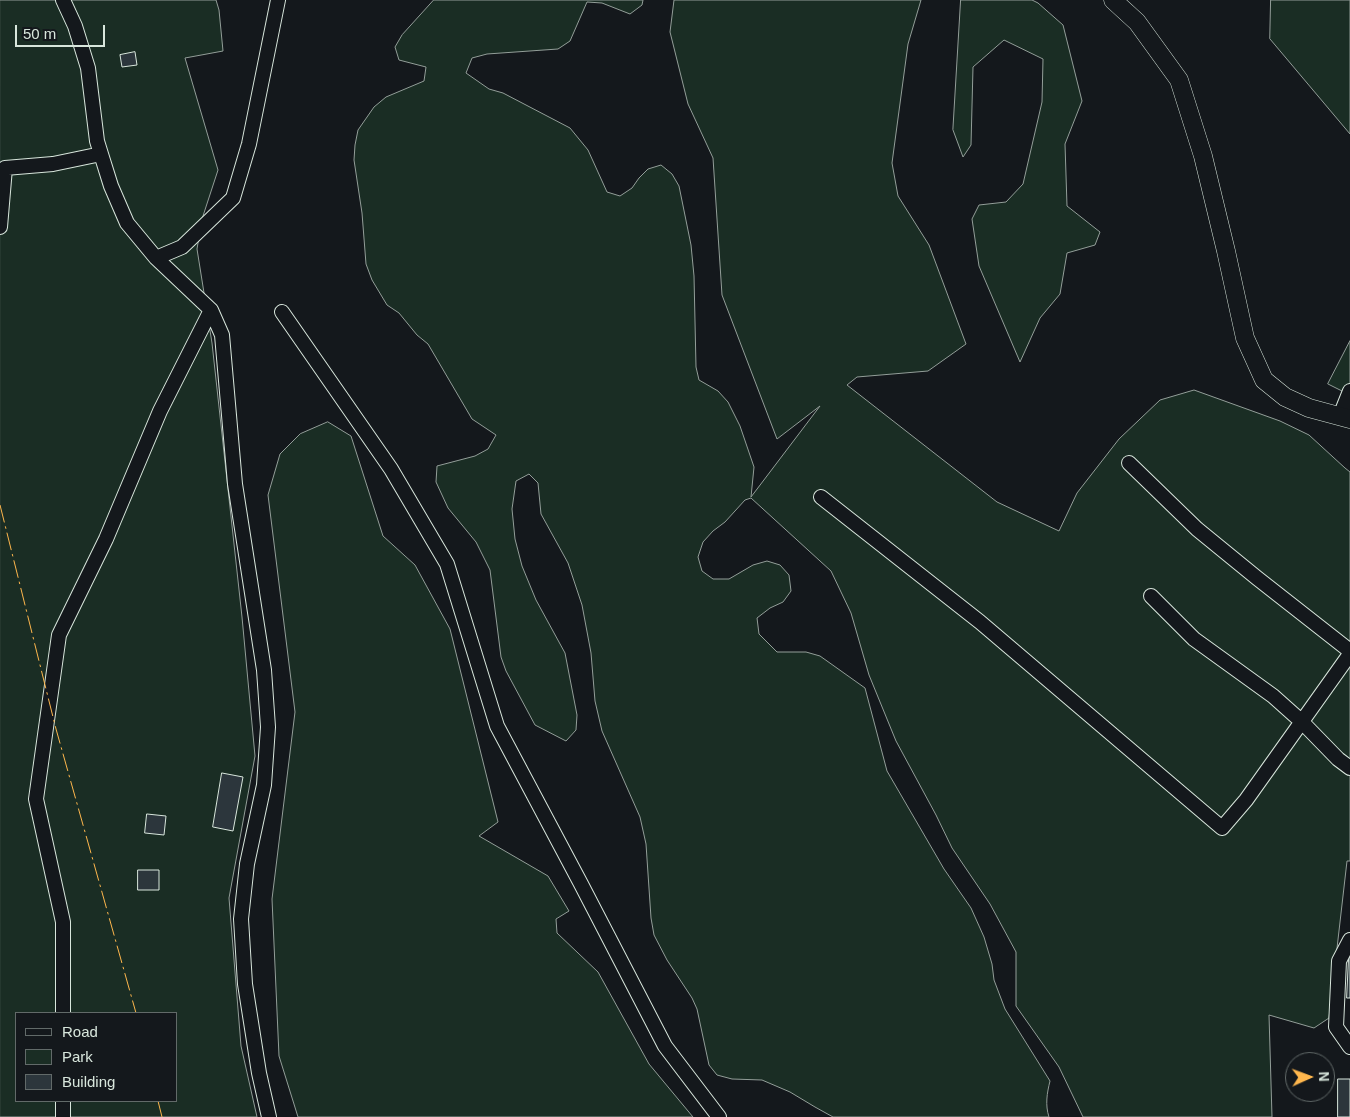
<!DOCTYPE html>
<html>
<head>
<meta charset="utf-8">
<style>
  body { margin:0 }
  #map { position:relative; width:1350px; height:1117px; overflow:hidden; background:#14181c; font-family:Arial,sans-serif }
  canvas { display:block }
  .legend { position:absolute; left:15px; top:1012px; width:162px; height:90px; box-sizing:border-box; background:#14181c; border:1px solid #626a69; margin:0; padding:6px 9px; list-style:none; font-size:15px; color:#d8e6dc }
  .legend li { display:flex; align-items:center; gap:10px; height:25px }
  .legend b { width:25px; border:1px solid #626a69 }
  .north { position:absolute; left:1285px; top:1052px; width:50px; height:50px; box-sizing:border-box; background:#14181c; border:1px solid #626a69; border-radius:50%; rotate:88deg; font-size:14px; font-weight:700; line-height:20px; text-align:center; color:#d8e6dc }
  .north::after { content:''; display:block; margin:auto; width:18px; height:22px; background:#ffb74d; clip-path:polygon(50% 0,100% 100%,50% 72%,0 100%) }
  .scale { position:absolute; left:15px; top:25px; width:90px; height:22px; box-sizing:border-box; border:2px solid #d8e6dc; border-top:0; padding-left:6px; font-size:15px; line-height:18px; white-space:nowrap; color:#d8e6dc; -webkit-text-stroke:4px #14181c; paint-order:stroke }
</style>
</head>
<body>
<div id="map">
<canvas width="1350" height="1117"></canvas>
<ul class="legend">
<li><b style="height:6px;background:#14181c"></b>Road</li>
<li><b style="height:14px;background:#1a2d24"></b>Park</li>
<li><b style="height:14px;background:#2c363c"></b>Building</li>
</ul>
<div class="north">N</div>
<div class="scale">50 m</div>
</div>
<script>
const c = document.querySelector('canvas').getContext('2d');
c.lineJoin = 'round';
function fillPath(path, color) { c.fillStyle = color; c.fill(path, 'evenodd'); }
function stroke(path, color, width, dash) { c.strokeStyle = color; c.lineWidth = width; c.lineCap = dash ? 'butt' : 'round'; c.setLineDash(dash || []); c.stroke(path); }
const green = new Path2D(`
  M0 0H216L219 10 223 51 185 58 218 170 202 219 197 249 212 343 242 617 255 756 229 898 241 1046 257 1117H0ZM16 1013H176V1101H16Z
  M434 0H643L642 5 630 14 602 3 587 2 570 41 558 49 487 54 472 58 466 73 489 89 503 93 570 128 588 150 607 192 620 196 632 188 639 178 648 169 661 165 672 174 679 186 691 245 694 276 696 367 699 380 718 391 728 402 740 426 754 467 751 497 820 406 777 439 722 295 713 158 688 104 670 32 674 0H921L908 44 892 163 898 196 929 245 966 344 928 371 857 377 847 385 997 502 1059 531 1077 493 1119 439 1160 400 1194 390 1280 421 1309 435 1345 468 1350 472V861H1347L1329 1018 1314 1028 1269 1015 1272 1117H1083L1059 1067 1016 1006V952L990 904 952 848 936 815 896 741 869 675 851 613 831 571 751 498 745 500 725 522 713 531 703 542 698 557 702 571 713 579H729L753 565 767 561 780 565 789 575 791 591 783 602 770 608 757 618 759 634 777 652H806L820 656 865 688 887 771 944 869 971 908 984 937 992 964 994 980 1005 1009 1050 1081C1047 1093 1045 1105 1049 1117H833L815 1107 790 1092 762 1080 732 1079 717 1075 709 1065 697 1009 692 998 667 960 654 935 651 918 646 844 640 817 602 731 595 701 591 653 582 605 568 563 541 514 538 483 529 474 516 481 512 509 515 539 522 566 536 600 565 653 577 715 576 730 566 741 535 725 506 671 501 657 490 570 476 542 448 508 436 482 437 466 475 456 488 449 496 435 472 419 428 344 417 335 399 313 387 305 372 280 366 264 362 213 354 160 355 145 358 130 374 107 386 97 424 81 426 67 399 60 395 47 402 35Z
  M961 0H1032L1038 3 1063 25 1082 101 1065 144 1067 206 1100 232 1095 245 1067 253 1060 294 1040 318 1020 362 979 266 972 219 979 205 1006 202 1023 184 1042 102 1043 59 1004 40 973 67 971 145 963 157 953 130Z
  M1271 0H1350V134L1270 39Z
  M1350 341V395L1328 384Z
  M328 422 351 436 383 536 415 565 450 629 498 822 479 836 548 876 569 911 556 919 557 933 598 972 649 1064 693 1117H298L279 1056 272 899 295 712 268 495 280 454 300 434Z`);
fillPath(green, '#1a2d24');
stroke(green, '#939e99', 1);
const building = new Path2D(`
  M135 52 137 65 122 67 120 55Z
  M222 773 243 777 233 831 213 827Z
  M147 814 166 816 164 835 145 833Z
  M138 870H159V890H138Z
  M1349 957H1350V998H1347Z
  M1338 1079H1350V1117H1338Z`);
fillPath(building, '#2c363c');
stroke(building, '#d8e6dc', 1);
const minor = new Path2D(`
  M63 0 75 26 88 68 97 141 101 154 111 186 127 223 156 258 211 310 222 335 235 484 264 670 268 727 264 785 247 864 241 919 245 984 259 1073 269 1117
  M0 227 5 168 53 164 101 154
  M156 258 182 247 233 198 249 144 278 0
  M282 312 391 469 447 564 497 726 581 884 665 1046 719 1117
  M1340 416 1350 391
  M1129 463 1197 529 1257 578 1350 651
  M821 497 980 622 1222 828 1246 800 1350 654
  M1151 596 1194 639 1273 696 1301 721 1338 759 1350 768
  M1350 940 1339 961 1336 1027 1350 1047
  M63 1013V922L36 799 59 635 106 539 160 411 211 310
  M63 1101V1117`);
const major = new Path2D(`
  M1113 0 1137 22 1179 80 1203 156 1226 251 1245 338 1264 380 1285 397 1309 408 1350 419`);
stroke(minor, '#d8e6dc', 16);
stroke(major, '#d8e6dc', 19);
stroke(minor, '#14181c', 14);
stroke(major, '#14181c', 18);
stroke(new Path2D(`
  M0 505 56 729 136 1013
  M158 1101 162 1117`), '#ffb74d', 1, [18, 4, 2.5, 4]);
</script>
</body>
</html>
